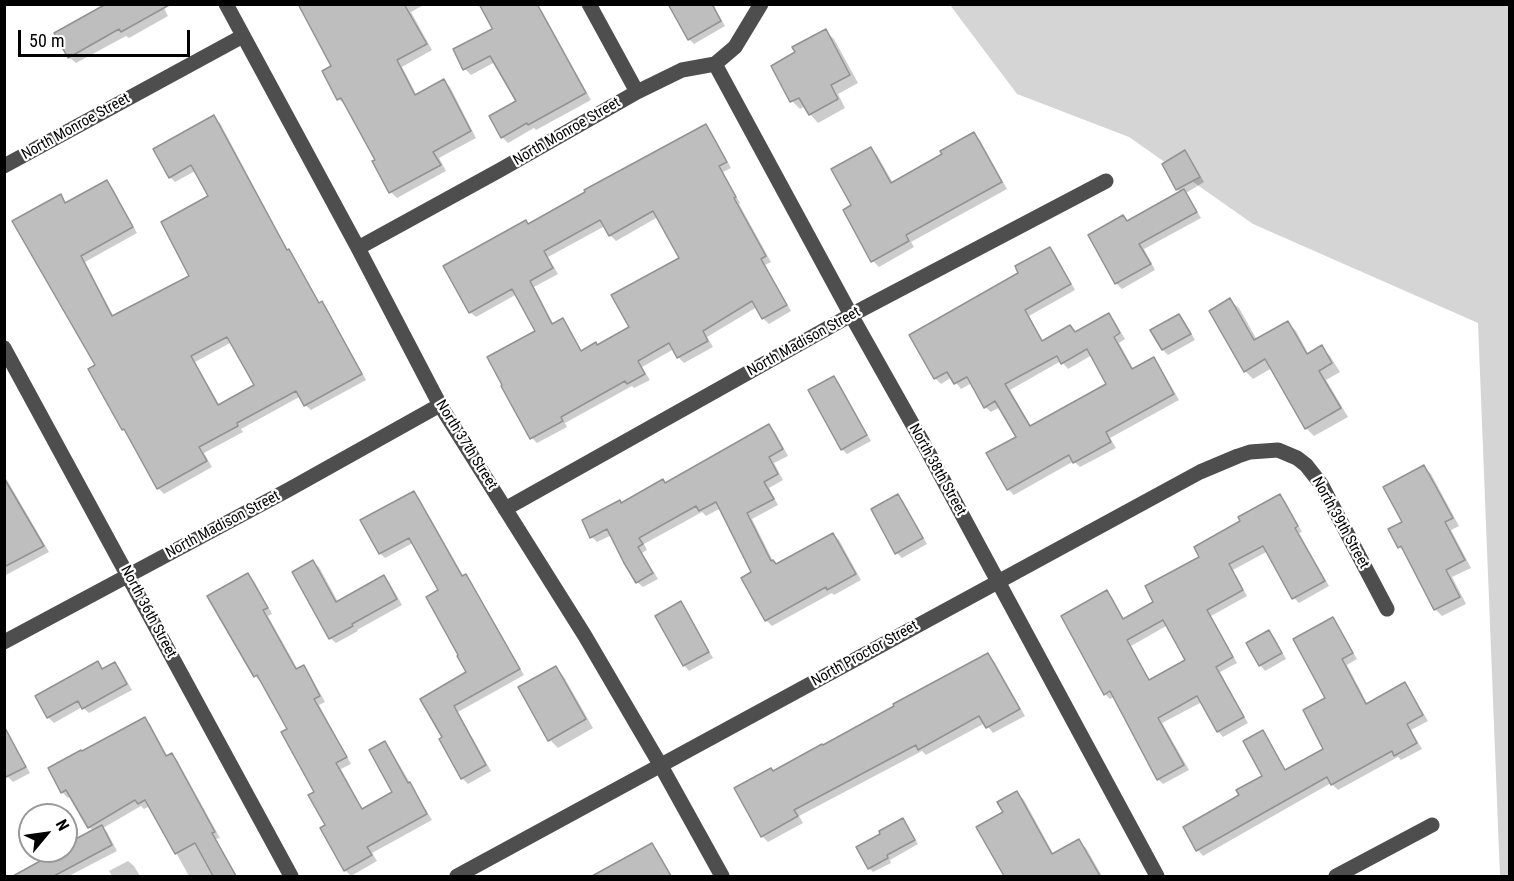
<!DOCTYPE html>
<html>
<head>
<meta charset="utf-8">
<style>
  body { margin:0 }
  #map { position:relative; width:1514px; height:881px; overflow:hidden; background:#fff; font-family:"Roboto Condensed",sans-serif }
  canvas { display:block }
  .frame { position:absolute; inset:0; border:6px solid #000; pointer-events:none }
  .north { position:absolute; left:18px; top:803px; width:60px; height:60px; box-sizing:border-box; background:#fff; border:2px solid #999; border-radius:50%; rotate:61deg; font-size:16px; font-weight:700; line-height:24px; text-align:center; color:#000 }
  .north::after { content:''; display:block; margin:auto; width:21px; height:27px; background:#000; clip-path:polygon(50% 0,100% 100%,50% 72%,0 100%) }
  .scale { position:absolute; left:18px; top:30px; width:172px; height:27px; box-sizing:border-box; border:3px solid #000; border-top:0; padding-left:8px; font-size:18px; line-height:21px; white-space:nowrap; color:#000; -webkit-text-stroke:4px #fff; paint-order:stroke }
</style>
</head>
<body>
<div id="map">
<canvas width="1514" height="881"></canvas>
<div class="frame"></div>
<div class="north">N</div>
<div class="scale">50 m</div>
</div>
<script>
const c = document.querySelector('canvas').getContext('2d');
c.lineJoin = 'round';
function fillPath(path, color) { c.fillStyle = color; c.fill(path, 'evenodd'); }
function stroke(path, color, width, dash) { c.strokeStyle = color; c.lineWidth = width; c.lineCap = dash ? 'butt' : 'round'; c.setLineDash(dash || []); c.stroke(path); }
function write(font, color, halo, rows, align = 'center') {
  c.font = font + ' "Roboto Condensed",sans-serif'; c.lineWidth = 4.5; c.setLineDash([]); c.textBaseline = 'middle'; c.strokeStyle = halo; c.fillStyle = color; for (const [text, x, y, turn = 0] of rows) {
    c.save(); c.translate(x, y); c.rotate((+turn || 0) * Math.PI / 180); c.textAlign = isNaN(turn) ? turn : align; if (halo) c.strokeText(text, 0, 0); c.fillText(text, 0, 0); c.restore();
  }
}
fillPath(new Path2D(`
  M950 5H1509V876H1500L1478 323 1253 224 1129 137 1017 94Z`), '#d5d5d5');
fillPath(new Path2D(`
  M162 4 168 16 129 38 126 36 76 63 69 57Z
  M299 4H425L411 12 432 50 402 67 417 96 444 81 450 87 476 138 439 158 446 171 397 198 391 192 377 160 346 104 345 105 339 99 333 66Z
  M670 4H713L725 26 694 44 689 39Z
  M537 6 542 11 591 100 536 130 534 128 508 143 502 137 518 102 495 62 471 75 465 69 493 30Z
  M825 31 834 39 858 83 838 94 845 108 818 123 810 114 805 106 800 109 792 101 798 53Z
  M214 117 220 123 288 251 294 257 320 304 321 303 327 309 366 380 311 410 305 405 301 396 241 429 243 432 204 453 212 467 164 494 158 488 129 435 123 429 97 366 60 196 67 203 106 182 112 187 137 233 85 262 114 317 191 277 210 197 195 171 175 182 170 177ZM232 342 256 386 220 406 195 362Z
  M705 126 711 131 731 168 723 172 740 203 739 204 771 262 765 265 791 311 769 324 763 318 757 307 707 337 713 347 684 363 678 357 674 349 642 367 650 380 634 388 632 386 565 423 567 427 537 443 532 438 537 332 517 294 476 317 470 312 526 221 529 225ZM658 217 681 258 631 327 597 346 582 352 568 326 562 320 554 325 534 287 558 274 548 257 605 226 610 235 616 241Z
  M974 134 980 140 1007 189 911 242 914 247 879 267 873 261 853 206 871 149 877 155 893 183 944 155Z
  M1185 152 1190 158 1204 182 1186 193 1189 197 1201 218 1144 249 1155 270 1122 289 1116 283 1090 235 1123 217 1128 222 1181 193 1177 189Z
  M1050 248 1055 254 1075 290 1029 316 1043 341 1070 326 1077 333 1109 315 1114 320 1125 339 1119 343 1134 370 1154 359 1159 365 1179 400 1110 438 1116 448 1080 467 1074 461 1014 495 1008 489 1018 438 1000 407 991 412 985 407 972 383 961 389 952 377 941 384 935 378 1020 273ZM1092 355 1108 384 1031 427 1010 390 1061 361 1068 369Z
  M1230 300 1239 308 1257 340 1288 323 1296 331 1309 355 1322 347 1330 356 1340 372 1326 380 1348 417 1314 436 1306 428 1272 368 1253 379 1245 371Z
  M1179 316 1184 321 1195 340 1168 355 1163 350 1152 330Z
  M834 377 839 383 871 441 847 454 842 449Z
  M769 426 775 432 788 456 774 463 783 480 769 488 778 505 752 519 773 561 777 565 833 534 839 540 861 580 834 595 832 593 772 626 766 620 753 573 721 508 706 516 702 512 644 544 647 550 642 553 658 579 643 587 637 582 612 535 597 542 592 537 621 504 666 484Z
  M1424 467 1431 474 1459 526 1451 530 1471 568 1452 577 1466 604 1442 616 1435 609 1407 554 1399 547Z
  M4 475 49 552 4 576Z
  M414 493 419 498 464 577 466 576 471 582 524 675 458 712 491 771 468 784 462 778 441 740 445 738 422 700 468 673 440 591 413 543 385 558 380 553Z
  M898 496 903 501 927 544 902 558 897 553Z
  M1280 496 1285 501 1302 532 1299 533 1329 586 1299 603 1294 598 1268 551 1233 570 1247 596 1211 616 1237 663 1220 672 1248 723 1223 737 1218 731 1202 702 1162 723 1189 770 1163 784 1158 779 1114 697 1110 699 1105 694 1107 592 1112 597 1124 619 1155 602 1201 557 1242 522ZM1168 625 1187 660 1150 681 1131 646Z
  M313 562 319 567 338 602 384 577 389 582 402 605 357 630 358 631 336 643 330 638Z
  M248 575 254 581 272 614 268 616 298 670 303 667 309 673 325 702 319 705 351 764 341 769 363 810 394 793 384 743 390 749 432 820 372 853 377 861 351 876 345 870 327 826 316 792 289 729 262 681 261 682 255 676Z
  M680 603 686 609 713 658 689 671 684 665Z
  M1333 619 1338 625 1357 659 1347 665 1368 705 1405 684 1410 690 1428 721 1411 730 1422 749 1401 760 1398 757 1338 790 1331 783 1203 856 1198 850 1241 796 1264 776 1262 732 1268 738 1286 771 1325 749 1327 698Z
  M1269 632 1274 637 1286 659 1265 671 1260 665Z
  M988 655 994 661 1025 716 993 733 985 723 926 755 922 751 799 816 803 823 768 842 762 836 773 772 823 747Z
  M98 663 104 670 115 664 120 669 132 690 89 713 82 707 54 723 48 717 37 697Z
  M556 668 564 677 593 728 558 748 550 740Z
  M144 719 150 724 168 757 172 754 177 760 220 838 216 839 237 876H189L150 806 144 809 141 806 103 828 107 832 117 851 69 876H17L44 861 56 851H66V845L93 831 89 827 71 796 68 798 62 792Z
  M7 732 30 773 13 782 7 776Z
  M1017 793 1024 800 1054 855 1079 841 1086 848 1102 876H1002L1005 875V813Z
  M902 820 906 824 918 844 890 860 891 863 873 872 869 868 858 847 882 835Z
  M652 845 657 850 672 876H591L608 867 609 868Z
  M128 861 134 866 140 876H112L109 871Z`), '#0003');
const building = new Path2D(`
  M106 4H171L121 32 119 29 68 58 54 33Z
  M298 4H404L427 44 397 60 415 95 444 79 471 131 433 152 441 165 389 193 372 161 375 160 341 98 337 100 322 71 331 66Z
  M479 4H537L586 93 528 125 527 123 501 138 489 116 516 101 490 56 463 70 453 49 492 29V28Z
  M668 4H712L721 21 688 40Z
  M826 29 850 75 831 85 838 99 809 115 799 98 790 102 771 66 795 52 792 47Z
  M214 115 287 250 289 249 319 303 322 301 362 374 304 406 296 391 237 423 238 426 199 447 207 461 157 489 124 429 122 430 88 369 95 365 12 221 61 194 65 203 107 180 133 227 81 256 112 316 189 276 161 222 208 196 191 165 169 178 153 149ZM227 337 254 385 218 405 191 356Z
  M706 124 727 162 719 166 736 197 734 198 766 256 761 259 787 305 762 319 752 301 703 331 708 341 677 358 669 343 638 361 645 374 627 384 625 381 561 417 563 421 530 439 501 386 502 385 487 357 535 331 512 289 469 313 443 266 526 220 528 224 585 192 584 190ZM653 211 679 258 611 295 629 327 597 345 596 342 581 351 563 318 552 324 530 281 553 268 544 251 600 220 609 236Z
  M974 132 1002 182 906 235 909 241 871 262 843 210 851 205 831 169 871 147 891 183 942 154 940 151Z
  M1185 150 1200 177 1176 190 1162 164Z
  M1184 189 1197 212 1139 244 1151 264 1115 284 1088 235 1123 215 1127 221Z
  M1050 247 1071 284 1025 310 1042 341 1070 325 1075 332 1109 313 1120 333 1114 337 1132 369 1154 357 1174 394 1106 432 1111 442 1073 463 1069 455 1007 490 986 453 1016 437 995 401 984 408 967 377 954 384 947 372 934 379 909 335 1018 273 1015 266ZM1087 349 1106 384 1030 426 1005 384 1057 356 1061 364Z
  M1230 298 1254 340 1288 321 1307 354 1322 345 1332 363 1319 371 1341 408 1305 429 1265 359 1244 372 1209 311Z
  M1179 314 1191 334 1162 350 1150 330Z
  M834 376 867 435 841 450 808 390Z
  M769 424 783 449 769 457 778 474 764 482 774 499 747 513 771 561 773 560 776 564 833 533 856 574 827 590 826 587 765 621 741 578 751 572 716 502 699 511 696 506 639 538 643 544 638 547 653 573 636 583 624 563 607 529 590 538 582 520 620 500 621 503 663 479 665 483Z
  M1424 465 1453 518 1445 522 1465 560 1446 570 1460 597 1434 610 1401 546 1398 548 1388 529 1402 522 1383 487Z
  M4 478 44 546 4 567Z
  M414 491 462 576 466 574 520 669 454 706 486 765 461 779 439 739 442 737 420 699 466 672 457 656 458 655 426 597 438 590 409 538 379 554 360 520Z
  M898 494 923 538 895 554 871 509Z
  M1280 494 1298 526 1295 528 1325 581 1292 599 1263 546 1229 564 1243 590 1207 610 1233 657 1216 667 1244 717 1217 732 1197 696 1158 718 1184 765 1157 780 1110 691 1104 695 1061 616 1107 590 1123 619 1153 602 1145 586 1199 557 1194 547 1240 521 1238 517ZM1163 620 1185 660 1149 680 1127 640Z
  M313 560 336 602 384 575 397 599 352 624 353 626 329 639 292 572Z
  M248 573 268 608 263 610 296 669 304 665 320 696 314 699 347 757 336 763 362 809 392 792 369 750 385 741 408 783 410 782 427 814 367 847 372 855 344 871 320 828 325 825 308 795 314 792 281 732 287 729 257 675 254 677 207 596Z
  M681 601 709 652 683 666 655 616Z
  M1333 617 1353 653 1342 659 1366 704 1405 682 1423 715 1407 724 1417 743 1394 756 1392 751 1331 785 1327 777 1196 851 1183 827 1239 795 1236 790 1262 776 1243 741 1263 730 1285 770 1323 749 1303 710 1325 698 1293 639Z
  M1269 630 1282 653 1259 666 1246 643Z
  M988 653 1020 709 986 728 979 716 918 750 916 745 794 810 798 816 761 837 734 788 771 768 773 771 822 744 823 745 894 706 893 704Z
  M98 661 102 669 115 662 127 684 82 709 78 701 47 718 35 696Z
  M556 666 586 719 548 741 518 687Z
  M145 717 166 756 172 753 215 832 212 833 236 876H213L195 843 175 854 145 800 138 804 135 800 88 828 66 790 61 793 48 768 81 750 82 751Z
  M4 726 26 767 4 778Z
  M1017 791 1052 854 1079 839 1100 876H1004L976 827 1003 812 997 802Z
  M903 818 915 840 887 855 888 858 868 869 856 847 880 834 879 831Z
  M102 825 112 845 54 876H13L42 860 41 857 52 851H66V844Z
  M652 843 671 876H592Z`);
fillPath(building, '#bebebe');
stroke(building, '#929292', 1.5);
stroke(new Path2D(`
  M226 4 358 248 440 405 585 636 661 766 722 876
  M589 4 637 92
  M715 64 851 315 927 450 1157 876
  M4 166 243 36
  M358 248 500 170 637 92 682 70 715 64 735 47 761 4
  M4 348 291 876
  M505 509 851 315 1106 181
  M4 642 288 490 440 405
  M457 876 1200 472 1238 456 1250 452 1278 450 1297 458 1306 465 1321 484 1387 609
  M1336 876 1432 825`), '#4e4e4e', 15);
write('15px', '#000', '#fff', [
  ["North Monroe Street",76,127,-29],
  ["North Monroe Street",567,132,-30],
  ["North Madison Street",804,342,-29],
  ["North 37th Street",466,445,58],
  ["North 38th Street",937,470,61],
  ["North 39th Street",1340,523,61],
  ["North Madison Street",223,525,-28],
  ["North 36th Street",148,612,62],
  ["North Proctor Street",865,654,-29]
]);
</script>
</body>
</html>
